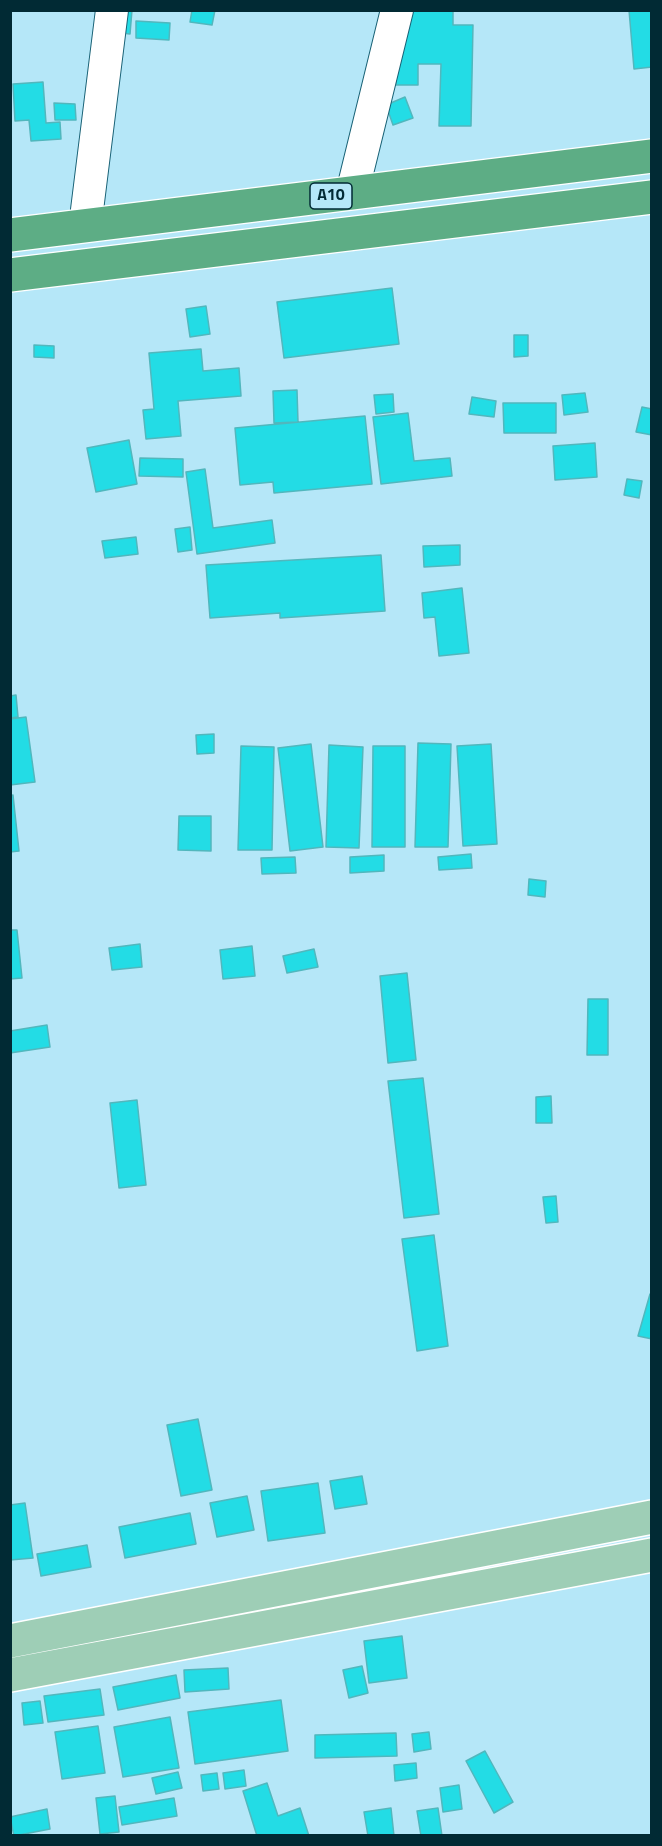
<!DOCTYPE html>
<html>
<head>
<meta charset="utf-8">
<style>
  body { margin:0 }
  #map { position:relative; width:662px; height:1846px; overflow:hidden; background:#b5e7f8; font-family:"Titillium Web",sans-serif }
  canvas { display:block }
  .frame { position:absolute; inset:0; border:12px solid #012a34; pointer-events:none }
</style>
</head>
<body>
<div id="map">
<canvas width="662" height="1846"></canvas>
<div class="frame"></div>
</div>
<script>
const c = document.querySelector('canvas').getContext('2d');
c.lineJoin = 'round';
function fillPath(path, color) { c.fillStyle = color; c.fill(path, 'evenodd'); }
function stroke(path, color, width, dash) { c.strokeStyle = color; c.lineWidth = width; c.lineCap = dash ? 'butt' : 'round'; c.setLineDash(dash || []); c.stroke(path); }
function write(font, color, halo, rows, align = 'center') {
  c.font = font + ' "Titillium Web",sans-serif'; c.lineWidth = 5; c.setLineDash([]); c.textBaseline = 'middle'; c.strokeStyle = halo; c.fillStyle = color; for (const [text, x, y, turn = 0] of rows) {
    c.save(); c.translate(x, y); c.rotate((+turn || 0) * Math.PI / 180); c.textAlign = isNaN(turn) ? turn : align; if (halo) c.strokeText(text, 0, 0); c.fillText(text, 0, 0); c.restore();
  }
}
const building = new Path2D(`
  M114 10H132L130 34 112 32Z
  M192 10H215L212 25 190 22Z
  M397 10H453V25H473L471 126H439L441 64H418V85H396Z
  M629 10H652V67L634 69Z
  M136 21 170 23 169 40 136 38Z
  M43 82 46 123 60 122 61 139 31 141 29 120 15 121 13 84Z
  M405 97 413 118 393 125 386 105Z
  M54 103 75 104 76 120H55Z
  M392 288 399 344 284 358 277 302Z
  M206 306 210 334 190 337 186 309Z
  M514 335H528V356L514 357Z
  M34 345 54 346V358L34 357Z
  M201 349 203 371 239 368 241 396 178 401 181 436 146 439 143 410 154 409 149 353Z
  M297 390 298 422 274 423 273 391Z
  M585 393 588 412 564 415 562 395Z
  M393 394 394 412 376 414 374 395Z
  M472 397 496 401 494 417 469 414Z
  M503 403H556V433H504Z
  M642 407 652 409V435L636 432Z
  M408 413 414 461 450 458 452 476 381 484 373 417Z
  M365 416 372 484 274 493 273 482 240 485 235 428Z
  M129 440 137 484 96 492 87 448Z
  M595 443 597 477 555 480 553 446Z
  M140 458 183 459V477L139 476Z
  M205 469 213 528 272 520 275 543 197 554 186 472Z
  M627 479 642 481 639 498 624 495Z
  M190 527 192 550 178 552 175 529Z
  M136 537 138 554 105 558 102 541Z
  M460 545V565L424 567 423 546Z
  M381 555 385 611 280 618V613L210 618 206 565Z
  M462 588 469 653 439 656 435 617 424 618 422 593Z
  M16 695 18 717 10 718V696Z
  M26 717 35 782 10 785V719Z
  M214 734V753L197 754 196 735Z
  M418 743 451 744 448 847H415Z
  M311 744 323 847 290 851 278 748Z
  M491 744 497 844 463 846 457 746Z
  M329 745 363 747 359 848 326 847Z
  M241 746 274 747 272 850H238Z
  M373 746H405V847H372Z
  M13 795 19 851 10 852V796Z
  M179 816H211V851L178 850Z
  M471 854 472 868 439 870 438 857Z
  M384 855V871L350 873V857Z
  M295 857 296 873 262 874 261 858Z
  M529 879 546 881 545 897 528 895Z
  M10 930H17L22 978 10 979Z
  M140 944 142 967 112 970 109 948Z
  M252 946 255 976 223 979 220 950Z
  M314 949 318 967 287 973 283 956Z
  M407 973 416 1060 388 1063 380 976Z
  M588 999H608V1055H587Z
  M47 1025 50 1047 10 1053V1031Z
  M423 1078 439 1214 404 1218 388 1081Z
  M551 1096 552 1123H536V1097Z
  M137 1100 146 1185 119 1188 110 1103Z
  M556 1196 558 1222 546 1223 543 1197Z
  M434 1235 448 1346 417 1351 402 1239Z
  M650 1294H652V1339L638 1336Z
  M198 1419 212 1490 181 1496 167 1425Z
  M362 1476 367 1504 335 1509 330 1481Z
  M318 1483 325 1533 268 1541 261 1491Z
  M247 1496 254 1530 217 1537 210 1503Z
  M25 1503 33 1558 10 1560V1505Z
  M190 1513 196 1544 125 1558 119 1527Z
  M87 1545 91 1567 41 1576 37 1554Z
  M402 1636 407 1678 369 1683 364 1641Z
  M362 1666 368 1693 349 1698 343 1670Z
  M228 1668 229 1689 185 1692 184 1670Z
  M176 1675 180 1698 118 1710 113 1687Z
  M100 1689 104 1715 48 1722 44 1696Z
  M281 1700 288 1751 195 1764 188 1712Z
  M40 1701 43 1723 24 1725 22 1703Z
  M170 1717 179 1768 123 1777 114 1727Z
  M98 1726 105 1773 62 1779 55 1732Z
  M429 1732 431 1749 414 1752 412 1734Z
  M396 1733 397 1756 315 1758V1735Z
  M485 1751 513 1802 494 1813 466 1761Z
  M416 1763 417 1778 395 1781 394 1765Z
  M244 1770 246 1786 225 1789 223 1773Z
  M178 1772 182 1788 156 1794 152 1778Z
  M217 1773 219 1789 203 1791 201 1775Z
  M267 1783 278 1816 300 1808 309 1836H257L243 1791Z
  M459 1785 462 1809 443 1812 440 1788Z
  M115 1796 119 1832 100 1834 96 1798Z
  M174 1798 177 1816 122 1825 119 1807Z
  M391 1808 394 1836H368L364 1812Z
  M438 1808 442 1836H421L417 1811Z
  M47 1809 50 1829 14 1836 10 1817Z`);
fillPath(building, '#23dce5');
stroke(building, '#51b7bd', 1.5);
const minor = new Path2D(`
  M352 193 397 10
  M85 226 112 10`);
const major = new Path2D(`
  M10 1641 652 1517
  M10 1675 652 1555`);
const highway = new Path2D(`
  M10 235 652 156
  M10 275 652 197`);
stroke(minor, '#186175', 34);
stroke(major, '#fff', 36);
stroke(highway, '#fff', 36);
stroke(minor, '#fff', 32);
stroke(major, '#9eceb6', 33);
stroke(highway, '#5dad85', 33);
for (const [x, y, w] of [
  [331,196,42]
]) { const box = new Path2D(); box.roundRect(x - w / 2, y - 13, w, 26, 4.5); c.fillStyle = '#b5e7f8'; c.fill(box); stroke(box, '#012a34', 1.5); }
write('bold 16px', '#012a34', null, [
  ["A10",331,196]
]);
</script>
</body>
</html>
